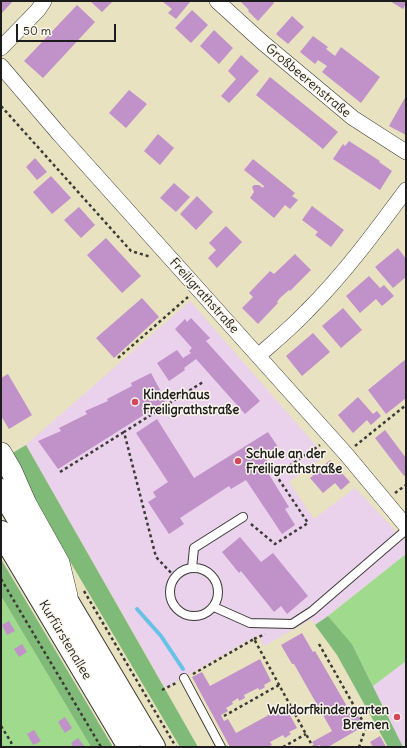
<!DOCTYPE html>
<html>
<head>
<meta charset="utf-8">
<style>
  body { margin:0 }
  #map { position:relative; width:407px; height:748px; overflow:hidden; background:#e8e2c1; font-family:Delius,sans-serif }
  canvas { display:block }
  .frame { position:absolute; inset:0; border:2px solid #1c1c1c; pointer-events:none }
  .scale { position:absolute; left:16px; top:24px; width:100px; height:18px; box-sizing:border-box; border:2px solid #1c1c1c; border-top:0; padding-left:5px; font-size:12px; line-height:14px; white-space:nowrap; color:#1c1c1c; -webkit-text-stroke:3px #fbf7ec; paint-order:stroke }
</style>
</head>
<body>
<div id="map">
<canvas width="407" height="748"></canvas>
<div class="frame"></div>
<div class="scale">50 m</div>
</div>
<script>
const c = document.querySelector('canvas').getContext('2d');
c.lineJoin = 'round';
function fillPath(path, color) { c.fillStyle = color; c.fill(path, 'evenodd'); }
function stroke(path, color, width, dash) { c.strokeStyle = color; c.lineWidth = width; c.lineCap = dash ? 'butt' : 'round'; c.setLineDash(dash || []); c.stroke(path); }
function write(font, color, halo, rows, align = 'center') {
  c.font = font + ' Delius,sans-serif'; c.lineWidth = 3; c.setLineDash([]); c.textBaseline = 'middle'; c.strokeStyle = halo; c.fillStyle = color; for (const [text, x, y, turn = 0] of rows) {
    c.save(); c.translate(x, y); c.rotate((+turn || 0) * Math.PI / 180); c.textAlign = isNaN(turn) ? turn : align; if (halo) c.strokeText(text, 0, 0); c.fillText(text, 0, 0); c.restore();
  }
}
fillPath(new Path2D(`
  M190 301 325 456 289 482 314 519 355 488 406 542V554L328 616 315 625 312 619 264 646 258 635 165 688 26 445Z
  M406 661V747H403L373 686Z`), '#ead1ec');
fillPath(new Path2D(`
  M406 554V661L373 686 352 644 328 616Z
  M1 596 91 747H1Z`), '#a0da8d');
fillPath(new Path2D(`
  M26 445 198 747H180L62 548 9 455Z
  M1 559 11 576 113 747H91L1 596Z
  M328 616 352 644 403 747H388L337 655 315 625Z`), '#80ba78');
stroke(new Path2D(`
  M137 609 161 636 183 669`), '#67c2e5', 4);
fillPath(new Path2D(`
  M1 1H13L1 14Z
  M90 1H113L102 12Z
  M164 1H188L190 2 176 19 168 13 172 9 163 2Z
  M240 1H273L274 3 258 21 248 11 249 10Z
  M390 1H406V4L403 9Z
  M77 5 95 22 43 78 24 61Z
  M192 10 208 25 191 43 175 28Z
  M292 16 304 27 288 44 276 34Z
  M214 30 233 48 219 64 200 46Z
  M313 36 328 47 326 49 335 56 341 47 380 77 361 103 322 72 327 66 318 60 315 64 300 52Z
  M241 55 259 71 229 103 221 96 236 79 228 71Z
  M270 77 338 132 323 149 256 95Z
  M129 90 147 104 126 128 109 113Z
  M406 96V135L389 126Z
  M158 134 174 148 160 165 144 151Z
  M349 141 380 161 379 162 392 171 380 190 333 159 343 144 345 146Z
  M35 158 47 172 37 180 26 167Z
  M253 159 295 193 292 196 298 200 290 209 285 205 274 218 250 198 254 192 252 187 254 185H259L263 188 264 186 244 170Z
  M51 176 71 198 52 214 33 192Z
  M174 183 190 197 176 212 160 198Z
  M197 196 213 212 196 230 180 214Z
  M312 206 344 230 331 247 315 235 318 232 302 220Z
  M79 207 95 225 81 238 64 220Z
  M226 226 242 242 217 268 208 258 216 250 209 243Z
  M106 238 141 276 122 293 87 255Z
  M398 248 406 259V277L393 288 375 267Z
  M295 254 311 270 290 291 289 290 280 298 277 302 278 303 258 324 242 308 253 297 249 293 270 271 274 274Z
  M369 276 380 288 384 285 394 296 382 306 376 299 360 313 346 296Z
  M142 298 159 317 114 358 96 338Z
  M343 308 362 330 341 348 322 326Z
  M191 318 210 338 206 341 260 401 245 414 196 359 184 368 185 370 169 381 157 363 177 350 183 358 191 353 189 351 192 348 175 329 185 319 187 322Z
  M313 333 330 352 302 376 286 356Z
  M406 359V398L386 414 368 390Z
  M151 373 166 401 58 469 38 441 61 431 59 428 87 414 85 411 108 401 107 399 132 386 131 383Z
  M8 374 32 415 9 429 1 416V378Z
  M358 397 373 414 377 411 381 416 371 425 367 420 353 433 338 415Z
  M157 419 194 478 268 432 278 447 267 454V466L265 468 289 507 285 509 295 525 282 534 246 480 231 489 229 486 180 518 184 524 169 534 148 502 156 497 153 492 168 482 136 433Z
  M385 430 406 458V474L404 476 375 438Z
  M330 460 350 482 341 490 335 483 323 493 310 478Z
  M240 537 261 562 273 553 308 596 287 614 281 606 274 612 241 571 239 573 222 552Z
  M9 621 15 631 7 635 2 625Z
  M302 633 313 652 315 651 348 708 350 707 354 715 357 714 364 726 328 747H321L320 745 315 747 312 742 332 731 294 664H292L281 645Z
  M22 644 27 652 19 657 14 649Z
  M260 659 271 681 264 685 265 687 262 689 259 690 258 688 244 695 245 698 239 701 238 698 232 702 233 704 226 708 228 711 221 715 224 721 228 719 236 733 285 706 297 728 289 732 291 734 285 738 283 735 270 742 272 745 267 747H265L264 746 262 747H230L192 677 202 672 210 686Z
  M65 717 72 728 65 733 58 722Z
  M34 730 41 741 33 745 27 734Z
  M380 736 386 747H373L370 742Z
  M78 738 84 746 73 747 71 743Z`), '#c191c9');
const lane = new Path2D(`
  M170 592a24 24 0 1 1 48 0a24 24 0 1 1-48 0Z
  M192 568 194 548 243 517
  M214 607 250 623 292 624 312 611 406 530
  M184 678 221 747`);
const street = new Path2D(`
  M217 1 262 42 353 118 406 152
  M1 48 38 10 44 1
  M1 66 59 134 346 454 406 526
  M258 356C275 341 292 327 307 311 344 274 375 232 406 190`);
const secondary = new Path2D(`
  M1 453 11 470 26 504 59 563 67 596`);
const primary = new Path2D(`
  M1 490 154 747
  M1 532 129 747`);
stroke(lane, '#3b3a35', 10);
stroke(street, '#3b3a35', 16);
stroke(secondary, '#3b3a35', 22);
stroke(primary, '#3b3a35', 24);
stroke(new Path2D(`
  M1 106 131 251 151 257
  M118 358 188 297
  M355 446 406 405
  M60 472 124 432
  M395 493 406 485
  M251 524 275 544 308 523 276 475 320 445
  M175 577 156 557 124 432 203 382
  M1 579 101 747
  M84 591 176 747
  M254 639 265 634
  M319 644 366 727 359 747
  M193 674 254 639 313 747
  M162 690 176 683
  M224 716 279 685
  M1 726 11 742 12 747
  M283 747 306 734`), '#3b3a35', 2.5, [3, 3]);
stroke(lane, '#fff', 8);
stroke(street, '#fff', 15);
stroke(secondary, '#fff', 21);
stroke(primary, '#fff', 22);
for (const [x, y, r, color] of [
  [135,402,4,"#d1495b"],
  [238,461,4,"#d1495b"],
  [397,717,4,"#d1495b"]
]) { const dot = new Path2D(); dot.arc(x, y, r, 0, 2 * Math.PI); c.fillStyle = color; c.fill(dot); stroke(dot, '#fbf7ec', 1.5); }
write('13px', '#1c1c1c', '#fbf7ec', [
  ["Großbeerenstraße",308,81,40],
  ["Freiligrathstraße",204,296,48],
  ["Kurfürstenallee",65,640,59]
]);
write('bold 13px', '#1c1c1c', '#fbf7ec', [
  ["Kinderhaus",143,395],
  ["Freiligrathstraße",143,410],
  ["Schule an der",246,454],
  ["Freiligrathstraße",246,469],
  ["Waldorfkindergarten",389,710,"right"],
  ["Bremen",389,725,"right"]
], 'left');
</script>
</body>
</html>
